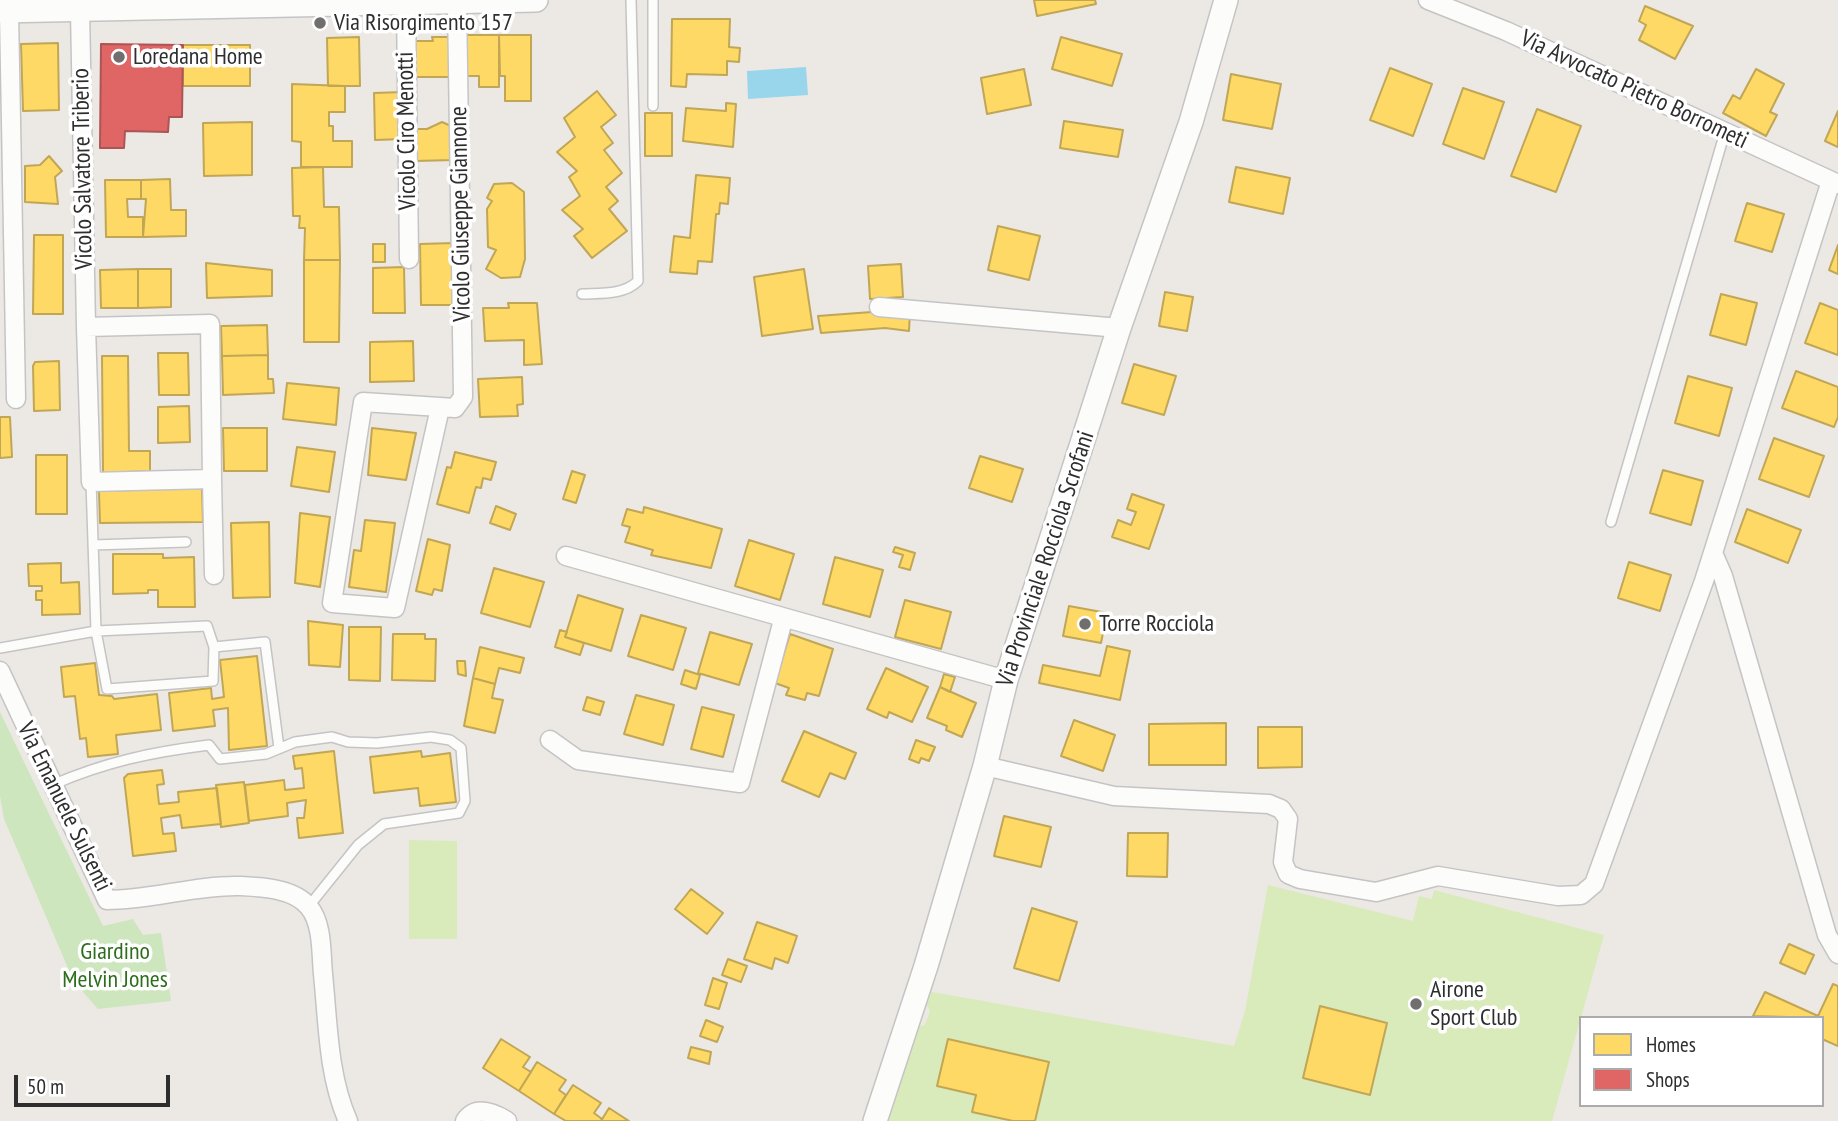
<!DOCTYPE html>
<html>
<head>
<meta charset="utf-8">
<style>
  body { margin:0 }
  #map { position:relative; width:1838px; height:1121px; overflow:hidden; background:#ece8e4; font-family:"PT Sans Narrow",sans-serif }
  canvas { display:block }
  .legend { position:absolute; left:1579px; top:1016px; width:245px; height:91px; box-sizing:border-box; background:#fff; border:2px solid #ababab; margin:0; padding:9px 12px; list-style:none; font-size:21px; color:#2e2e2e }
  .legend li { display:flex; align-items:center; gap:14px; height:35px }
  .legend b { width:35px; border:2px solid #ababab }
  .scale { position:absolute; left:14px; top:1075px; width:156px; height:32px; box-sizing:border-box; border:4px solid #2e2e2e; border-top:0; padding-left:9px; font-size:21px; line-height:24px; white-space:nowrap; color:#2e2e2e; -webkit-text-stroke:5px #fff; paint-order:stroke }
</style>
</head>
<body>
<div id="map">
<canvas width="1838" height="1121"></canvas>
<ul class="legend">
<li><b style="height:19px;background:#ffd966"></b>Homes</li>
<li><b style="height:19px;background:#e06666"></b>Shops</li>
</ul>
<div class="scale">50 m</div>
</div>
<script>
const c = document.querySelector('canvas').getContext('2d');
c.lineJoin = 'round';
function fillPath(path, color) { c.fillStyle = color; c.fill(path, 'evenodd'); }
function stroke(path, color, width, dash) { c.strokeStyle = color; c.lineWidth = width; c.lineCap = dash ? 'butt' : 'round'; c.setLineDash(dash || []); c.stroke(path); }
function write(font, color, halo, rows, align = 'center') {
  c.font = font + ' "PT Sans Narrow",sans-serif'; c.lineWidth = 7; c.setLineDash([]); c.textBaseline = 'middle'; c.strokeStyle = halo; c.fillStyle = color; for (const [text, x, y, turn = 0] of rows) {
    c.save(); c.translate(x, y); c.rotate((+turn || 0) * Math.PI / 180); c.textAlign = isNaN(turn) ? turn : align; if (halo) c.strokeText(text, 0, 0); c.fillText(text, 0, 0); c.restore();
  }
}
fillPath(new Path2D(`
  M0 712 103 926 133 919 143 935 161 933 171 1001 98 1009 74 982 4 819 0 796Z`), '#cee6be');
fillPath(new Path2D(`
  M409 840 457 841V939H409Z
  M1268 885 1413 921 1419 896 1432 899 1434 890 1604 935 1552 1121H882L914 1028 925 1025 930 1011 924 1000 927 991 1234 1046 1245 1011Z`), '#d9eabb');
fillPath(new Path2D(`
  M806 67 808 95 748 99 747 71Z`), '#99d6ec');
const homes = new Path2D(`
  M1034 0H1095L1096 4 1037 16Z
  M1645 6 1693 26 1675 59 1639 40 1646 25 1639 21Z
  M672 19H730L729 47 740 48 739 62 727 61V75L687 74 686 87 671 86Z
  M466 35H499V87H479V76H466Z
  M499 35H531V101H505V76H500Z
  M359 37 360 86H328L327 38Z
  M432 37H452V77H412V41H433Z
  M1061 37 1122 54 1112 86 1052 69Z
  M58 43 59 110 23 111 21 44Z
  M183 45H250V86H183Z
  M1390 68 1432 84 1413 136 1370 120Z
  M1024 69 1031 105 987 114 981 78Z
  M1756 69 1784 84 1770 112 1777 115 1766 136 1723 113 1733 95 1740 99Z
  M1231 74 1281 84 1272 129 1223 120Z
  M292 84 345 86V112H329V126H333V141H352V167H301V142L292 141Z
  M1463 88 1504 102 1484 159 1443 144Z
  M597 91 616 115 601 127 613 143 604 150 622 173 606 187 618 201 609 209 627 231 592 258 574 236 583 229 562 210 580 196 569 177 577 171 557 152 575 137 564 118Z
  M403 92 404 139 375 140 374 93Z
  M726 103 736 104 733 147 683 141 686 108 726 111Z
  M1537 109 1581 126 1556 192 1511 176Z
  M1838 111V147L1825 141Z
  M645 113H672V156H645Z
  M1064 121 1123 130 1118 157 1060 148Z
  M252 122V175L204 176 203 123Z
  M442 122 451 126 453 160 415 161 414 129H427Z
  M49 156 62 171 55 177 58 204 25 202V166L40 165Z
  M323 167 324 207H339L340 260H304L305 228H299L300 216H293L292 168Z
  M1236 167 1290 178 1283 214 1229 202Z
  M696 175 730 178 728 204 720 203 719 214H716L712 262 698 261 697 274 670 272 674 236 690 238Z
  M170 179 171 210H186V236L143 237 146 199H141V180Z
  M105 180H141V199H127L128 217H143V237H106Z
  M512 183 524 192 525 259 520 277 501 278 486 269 496 250 488 247 487 209 492 201 487 198 494 184Z
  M1747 203 1784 214 1772 252 1735 241Z
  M998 226 1040 236 1029 280 988 270Z
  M34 235H63V314H33Z
  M454 243V305H421L420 244Z
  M373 244H385V262H373Z
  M1838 245V274L1829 270Z
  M304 260H340L339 342H304Z
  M206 263 272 270V296L207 298Z
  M901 264 903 297 870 299 868 266Z
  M404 267 405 313H373V268Z
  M138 269V308H101L100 270Z
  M138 269H171V307L138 308Z
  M804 269 813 329 762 336 754 277Z
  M1165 292 1193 297 1187 331 1159 326Z
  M1721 294 1757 303 1746 345 1710 335Z
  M508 303H537L542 364 524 365V340L485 341 483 308H509Z
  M1820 303 1838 310V355L1805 343Z
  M885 311 910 312 909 331 885 328 821 333 818 316Z
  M267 325 268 355 222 356 221 326Z
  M413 341 414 381 370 382V342Z
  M158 353H188L189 395H159Z
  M268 355V379H273L274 393 223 395 222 356Z
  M102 356H128L129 451H150V471L103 473Z
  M59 361 60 410 34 411 33 366 35 362Z
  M1134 364 1176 376 1164 415 1122 403Z
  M1796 371 1838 387V417L1834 427 1782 408Z
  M1688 376 1732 388 1719 436 1675 423Z
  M522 377 523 404 517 405 518 416 480 417 478 379Z
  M287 383 339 388 336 425 283 419Z
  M189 406 190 442 158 443V407Z
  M0 417H10L12 457 0 458Z
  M223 428H267V471H224Z
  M372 428 416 433 406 480 368 475Z
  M1774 438 1824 456 1809 497 1759 479Z
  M297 447 335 452 329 492 291 486Z
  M455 452 496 462 491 480 483 478 481 488 476 487 469 513 437 504 447 467 451 468Z
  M36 455H67V514H36Z
  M980 456 1023 469 1012 502 969 488Z
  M1663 470 1703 481 1691 525 1650 513Z
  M572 471 585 475 576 503 563 499Z
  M202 488 203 522 100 523 99 491Z
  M1132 494 1164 505 1149 549 1112 537 1118 520 1131 525 1136 512 1127 509Z
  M496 506 516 514 510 530 490 523Z
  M644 507 722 529 711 568 651 555 653 550 625 542 630 527 622 525 627 509 643 513Z
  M1747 509 1801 530 1788 563 1735 542Z
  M300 513 330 517 320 587 295 583Z
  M365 520 395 523 386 592 349 587 354 550 361 551Z
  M269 522 270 597 233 598 231 523Z
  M428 539 450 545 442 591 434 589 432 595 416 591Z
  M749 540 794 554 780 600 735 586Z
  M895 547 915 553 910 570 899 567 903 555 893 552Z
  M113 554H163V558L194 557 195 607H158V590H148V593L113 594Z
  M835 557 883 570 870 617 823 604Z
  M1629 562 1671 575 1660 611 1618 598Z
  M61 563V583L79 582 80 614 42 615V600H36V591H42V586H29L28 564Z
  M494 568 544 582 530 627 481 613Z
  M578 595 623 609 611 651 565 637Z
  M905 600 951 612 941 649 895 637Z
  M1069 606 1107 613 1101 643 1063 636Z
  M641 615 686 628 673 670 628 656Z
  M308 621 343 625 340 667 309 665Z
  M349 627H381L380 681 349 680Z
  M560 630 567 632 565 637 584 643 580 655 555 647Z
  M710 632 752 644 739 685 698 673Z
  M393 634H425V639H436L435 681 392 680Z
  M790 634 833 649 819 696 807 693 805 700 786 695 789 688 775 683Z
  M1107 646 1130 651 1120 700 1039 683 1043 665 1100 676Z
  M480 647 524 658 520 673 499 668 495 684 473 678Z
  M257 656 267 746 229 750 228 708 213 710 215 726 173 731 169 693 211 688 212 699 224 697 220 660Z
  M457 661H465L466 676 458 674Z
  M95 663 99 695 112 696 114 699 157 694 161 730 116 735 118 754 88 757 86 738 80 739 75 696 64 697 61 667Z
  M886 668 928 687 912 722 889 712 887 718 867 709Z
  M685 670 700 675 696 689 681 684Z
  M944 674 955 677 950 692 940 687Z
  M473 678 495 684 492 698 503 700 495 733 464 726Z
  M940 687 976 703 962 737 946 730 947 726 927 718Z
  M636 695 674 705 663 745 624 734Z
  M587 697 604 702 600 715 583 710Z
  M702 707 734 715 723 757 691 749Z
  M1074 720 1115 735 1103 771 1061 756Z
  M1226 723V765H1149V724Z
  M1258 727H1302V767L1258 768Z
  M804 731 856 753 845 779 830 773 819 797 782 781Z
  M916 740 935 747 929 761 921 758 919 763 909 759Z
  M334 751 343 833 299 838 297 818H304L306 800 287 803 288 816 249 821 245 785 284 780 285 790 304 788 302 768 295 769 293 756Z
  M421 751 422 757 450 753 456 802 420 806 418 788 374 793 370 757Z
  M162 770 164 784 157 785 159 804 179 802 178 792 217 788 221 824 182 828 180 815 161 818 163 834 174 833 176 851 133 856 124 778 128 774Z
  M244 782 249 823 221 827 216 785Z
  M1004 816 1051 827 1041 867 994 856Z
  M1128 833H1168L1167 877 1127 876Z
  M691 889 723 913 707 934 675 909Z
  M1032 908 1077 922 1059 981 1014 968Z
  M757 922 797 936 788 963 775 958 772 969 744 959Z
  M1789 944 1814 955 1805 974 1780 963Z
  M728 959 747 966 741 982 722 975Z
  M713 978 727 983 719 1009 705 1005Z
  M1833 984 1838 986V1046L1822 1039V1018L1753 1016 1765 992 1818 1016Z
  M1320 1006 1387 1023 1370 1095 1303 1078Z
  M706 1020 723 1027 717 1042 700 1036Z
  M501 1039 530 1057 523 1067 531 1072 519 1091 483 1068Z
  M948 1039 1049 1062 1035 1121H1013L972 1112 976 1095 937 1086Z
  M691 1047 711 1052 709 1064 688 1058Z
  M537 1062 566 1080 559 1090 566 1095 554 1114 519 1091Z
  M573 1085 601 1103 594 1113 602 1119 601 1121H566L554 1114Z
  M609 1108 629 1121H601Z`);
fillPath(homes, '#ffd966');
stroke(homes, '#c0a655', 2);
const shops = new Path2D(`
  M101 44 183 45 182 117H169L168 132 125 131 124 148H100Z`);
fillPath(shops, '#e06666');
stroke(shops, '#ab5555', 2);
const service = new Path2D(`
  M653 106V0
  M582 294C601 293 624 295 638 281L631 0
  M91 482 96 631 107 689 213 681 214 647
  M1611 522 1725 132
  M93 545 186 542
  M0 648 96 631 207 626 214 647 265 642 279 748
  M52 785C105 762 152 752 209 745L220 759 266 754 295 742 332 737 348 742 377 743 431 737 450 740 461 748 465 801 459 813 384 824 358 845 309 906`);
const minor = new Path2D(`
  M1428 0 1506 31 1838 184
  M406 3 409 259
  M80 10 86 327 210 324 212 479 91 482 86 327
  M9 11 16 399
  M879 307 1119 328
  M440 408 395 608 332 603 363 402 455 408 463 397 457 2
  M212 479 214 575
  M1713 553 1723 576 1827 935 1838 954
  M566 556 1006 680
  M0 671 107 900C151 900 196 885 239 886 261 887 294 888 309 907 323 924 321 954 323 974 328 1023 328 1076 348 1121
  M550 740 578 760 740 783 783 620
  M985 766 1114 796 1269 804 1281 809 1288 819 1283 862 1288 874 1300 879 1376 892 1438 876 1558 896 1581 895 1594 884 1704 581 1831 181
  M465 1121C476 1105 494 1113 507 1121`);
const tertiary = new Path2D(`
  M0 11 536 0
  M875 1121 926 966 985 766 1006 680 1119 328 1191 122 1226 0`);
stroke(service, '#c5c4c5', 12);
stroke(minor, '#c5c4c5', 21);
stroke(tertiary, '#c5c4c5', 26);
stroke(service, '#fcfcfb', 9);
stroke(minor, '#fcfcfb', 18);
stroke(tertiary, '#fcfcfb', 23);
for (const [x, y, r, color] of [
  [320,23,7,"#706f6e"],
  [119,57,7,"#706f6e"],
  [1085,624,7,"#706f6e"],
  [1416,1004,7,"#706f6e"]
]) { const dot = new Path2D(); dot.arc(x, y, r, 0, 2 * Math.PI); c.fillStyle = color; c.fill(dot); stroke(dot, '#fff', 2.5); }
write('24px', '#2e2e2e', '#fff', [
  ["Via Risorgimento 157",334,23],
  ["Loredana Home",133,57],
  ["Torre Rocciola",1099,624],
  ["Airone",1430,990],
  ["Sport Club",1430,1018]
], 'left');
write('24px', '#2e2e2e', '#fff', [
  ["Via Avvocato Pietro Borrometi",1634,90,25],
  ["Vicolo Ciro Menotti",407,131,-91],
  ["Vicolo Salvatore Triberio",83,169,-91],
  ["Vicolo Giuseppe Giannone",461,214,-91],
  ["Via Provinciale Rocciola Scrofani",1046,559,-72],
  ["Via Emanuele Sulsenti",64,807,64]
]);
write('24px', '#2c6e1b', '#fff', [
  ["Giardino",115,952],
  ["Melvin Jones",115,980]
]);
</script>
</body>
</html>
